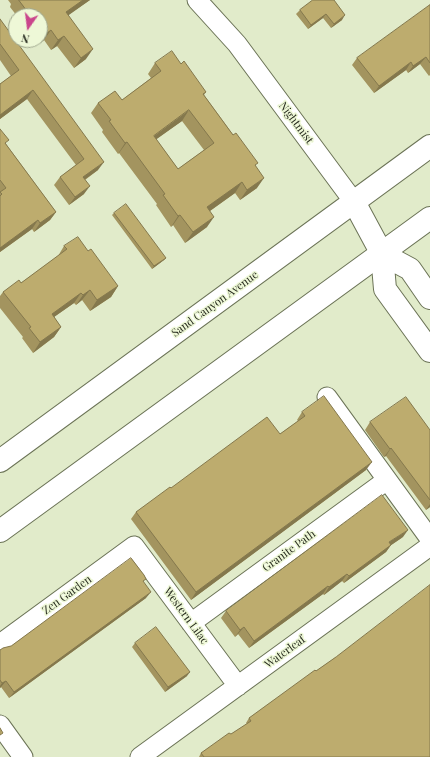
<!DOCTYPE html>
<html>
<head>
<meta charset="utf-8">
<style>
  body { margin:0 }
  #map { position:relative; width:430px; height:757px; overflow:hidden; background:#e1ebca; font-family:"Playfair Display",serif }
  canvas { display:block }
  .north { position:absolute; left:8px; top:8px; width:40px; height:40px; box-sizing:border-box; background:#eef8d7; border:1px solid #9ea68d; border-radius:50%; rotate:194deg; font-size:11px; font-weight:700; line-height:16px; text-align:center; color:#262a1e }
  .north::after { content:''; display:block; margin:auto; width:14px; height:18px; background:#ca468c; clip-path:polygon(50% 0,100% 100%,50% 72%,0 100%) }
</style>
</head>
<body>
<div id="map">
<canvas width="430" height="757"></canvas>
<div class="north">N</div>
</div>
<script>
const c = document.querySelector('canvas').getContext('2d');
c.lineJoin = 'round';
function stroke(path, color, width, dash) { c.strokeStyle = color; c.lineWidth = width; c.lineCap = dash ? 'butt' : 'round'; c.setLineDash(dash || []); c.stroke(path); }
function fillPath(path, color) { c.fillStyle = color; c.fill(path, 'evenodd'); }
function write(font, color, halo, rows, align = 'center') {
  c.font = font + ' "Playfair Display",serif'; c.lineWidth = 3; c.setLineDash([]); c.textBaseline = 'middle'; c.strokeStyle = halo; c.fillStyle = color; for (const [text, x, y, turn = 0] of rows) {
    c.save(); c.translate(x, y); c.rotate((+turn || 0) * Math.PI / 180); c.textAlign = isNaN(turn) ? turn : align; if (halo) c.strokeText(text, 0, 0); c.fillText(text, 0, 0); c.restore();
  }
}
const minor = new Path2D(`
  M197 0 237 44 354 202
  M327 397 430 539
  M191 623 387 480
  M0 644 134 546 238 686
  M0 725 23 757
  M140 757 430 546`);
const tertiary = new Path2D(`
  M354 202 382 254 385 289 430 351
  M382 254 410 269 430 298`);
const secondary = new Path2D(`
  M0 461 430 146
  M0 531 430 218`);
stroke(minor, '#6b7356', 21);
stroke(tertiary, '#6b7356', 24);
stroke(secondary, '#6b7356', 24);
stroke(minor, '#fff', 19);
stroke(tertiary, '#fff', 22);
stroke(secondary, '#fff', 22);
fillPath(new Path2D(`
  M8 0H90L68 15 86 59 74 68 57 46 51 50 44 40 40 43 38 40H40V16H17L10 7 11 4Z
  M313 0 342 20 331 28 323 18 308 29 296 14 300 10Z
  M430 5V75L429 76 420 64 408 73 406 70 374 93 352 65 357 58Z
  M0 19 98 170 85 180 84 194 69 205 54 185 60 177 76 165 27 99 0 119V84L11 76 0 60Z
  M155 63 181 64 206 92 204 95 256 166 257 188 240 200 235 193 210 211 207 227 185 243 173 225 171 227 156 205 157 204 119 153 118 154 102 132 103 130 91 113 98 103 122 100 151 78 148 74ZM182 121 204 150 178 169 156 139Z
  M0 129 6 144 56 212 50 220 34 232 32 229 0 252Z
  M114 213 166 258 164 260 152 269 112 215Z
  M64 246 88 251 118 286 111 297 90 311 82 300 76 305 74 303 54 317 61 327 54 337 33 353 22 338 23 337 0 308V296L3 292 21 283 58 256Z
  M302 412 366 470 191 600 131 519 136 512 171 488 280 434 298 421 297 420Z
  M370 422 430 430V507L426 510 386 456 384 457 365 430Z
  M403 537 391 545 386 552 344 583 342 581 324 595 323 594 249 648 238 634 235 637 221 618 226 611Z
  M143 582 146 598 9 698 1 687 0 688V650L11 646Z
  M135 643 187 676 165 692 132 647Z
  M336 657 430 757H199L201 753 247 724 246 723 249 718Z`), '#a3945f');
fillPath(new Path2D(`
  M83 0H90L59 22 66 12Z
  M326 14 323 18 308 29 311 25Z
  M345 15 342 20 331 28 334 24Z
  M51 30 44 40 40 43 47 33Z
  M64 36 57 46 51 50 58 40Z
  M93 49 86 59 74 68 81 58Z
  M426 57 420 64 408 73 413 66Z
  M411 62 406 70 374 93 379 86Z
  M33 90 27 99 0 119V115Z
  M189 110 182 121 147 146 154 136Z
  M127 142 119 153 118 154 125 143Z
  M104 162 98 170 77 185 83 177Z
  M264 178 257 188 240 200 247 190Z
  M242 182 235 193 200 218 207 207Z
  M90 186 84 194 69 205 75 197Z
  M56 212 50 220 34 232 40 223Z
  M180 215 173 225 171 227 178 216Z
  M214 217 207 227 185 243 193 232Z
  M38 220 32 229 0 252V248Z
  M166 258 164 260 152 269 154 266Z
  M118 286 111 297 90 311 97 300Z
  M90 290 82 300 76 305 83 295Z
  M81 293 74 303 44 324 52 314Z
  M61 327 54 337 33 353 40 342Z
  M391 448 386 456 384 457 390 449Z
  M372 462 366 470 191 600 196 592Z
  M430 504V507L426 510Z
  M408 530 403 537 384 550 389 542Z
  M391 545 386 552 344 583 349 576Z
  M347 574 342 581 324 595 329 587Z
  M328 586 323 594 249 648 254 641Z
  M151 592 146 598 9 698 14 692Z
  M244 627 238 634 235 637 240 630Z
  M190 672 187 676 165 692 168 687Z
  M6 681 1 687 0 688V686L2 683Z`), '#84784d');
const building = new Path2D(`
  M19 0H83L66 12 93 49 81 58 64 36 58 40 51 30 47 33 40 24V16H31Z
  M313 0H334L345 15 334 24 326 14 311 25 300 10Z
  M430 5V63L426 57 413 66 411 62 379 86 357 58Z
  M0 19 104 162 83 177 90 186 75 197 60 177 84 159 33 90 0 115V84L19 70 0 44Z
  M172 51 181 64 184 61 206 92 203 94 233 135 236 133 258 163 255 165 264 178 247 190 242 182 207 207 214 217 193 232 180 215 178 216 163 195 165 194 127 142 125 143 109 121 111 120 98 103 115 91 122 100 161 71 155 63ZM189 110 214 143 178 169 154 136Z
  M0 129 9 140 5 143 56 212 40 223 38 220 0 248V196L2 194 0 192 6 188 0 180Z
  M126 204 166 258 154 266 114 213Z
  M78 237 88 251 91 249 118 286 97 300 90 290 83 295 81 293 52 314 61 327 40 342 29 328 31 327 3 292 19 280 21 283 67 249 64 246Z
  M324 396 372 462 196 592 136 512 170 487 171 488 267 417 280 434 305 416 302 412Z
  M406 397 430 430V500L391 448 390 449 370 422Z
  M382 495 408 530 389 542 391 545 349 576 347 574 329 587 328 586 254 641 244 627 240 630 226 611Z
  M131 558 144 575 146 579 143 581 151 592 14 692 6 681 2 683 0 680V650L3 648 11 646Z
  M430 585V757H204L201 753 229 733 231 734 251 721 249 718 315 670 316 671 336 657Z
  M156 627 190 672 168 687 135 643Z
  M0 728 3 733 0 735Z`);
fillPath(building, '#bdac6e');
stroke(building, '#84784d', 1);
write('11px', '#262a1e', '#eef8d7', [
  ["Nightmist",296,123,53],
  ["Sand Canyon Avenue",215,304,-36],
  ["Granite Path",289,551,-36],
  ["Zen Garden",67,595,-36],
  ["Western Lilac",186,616,54],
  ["Waterleaf",285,652,-36]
]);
</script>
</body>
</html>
